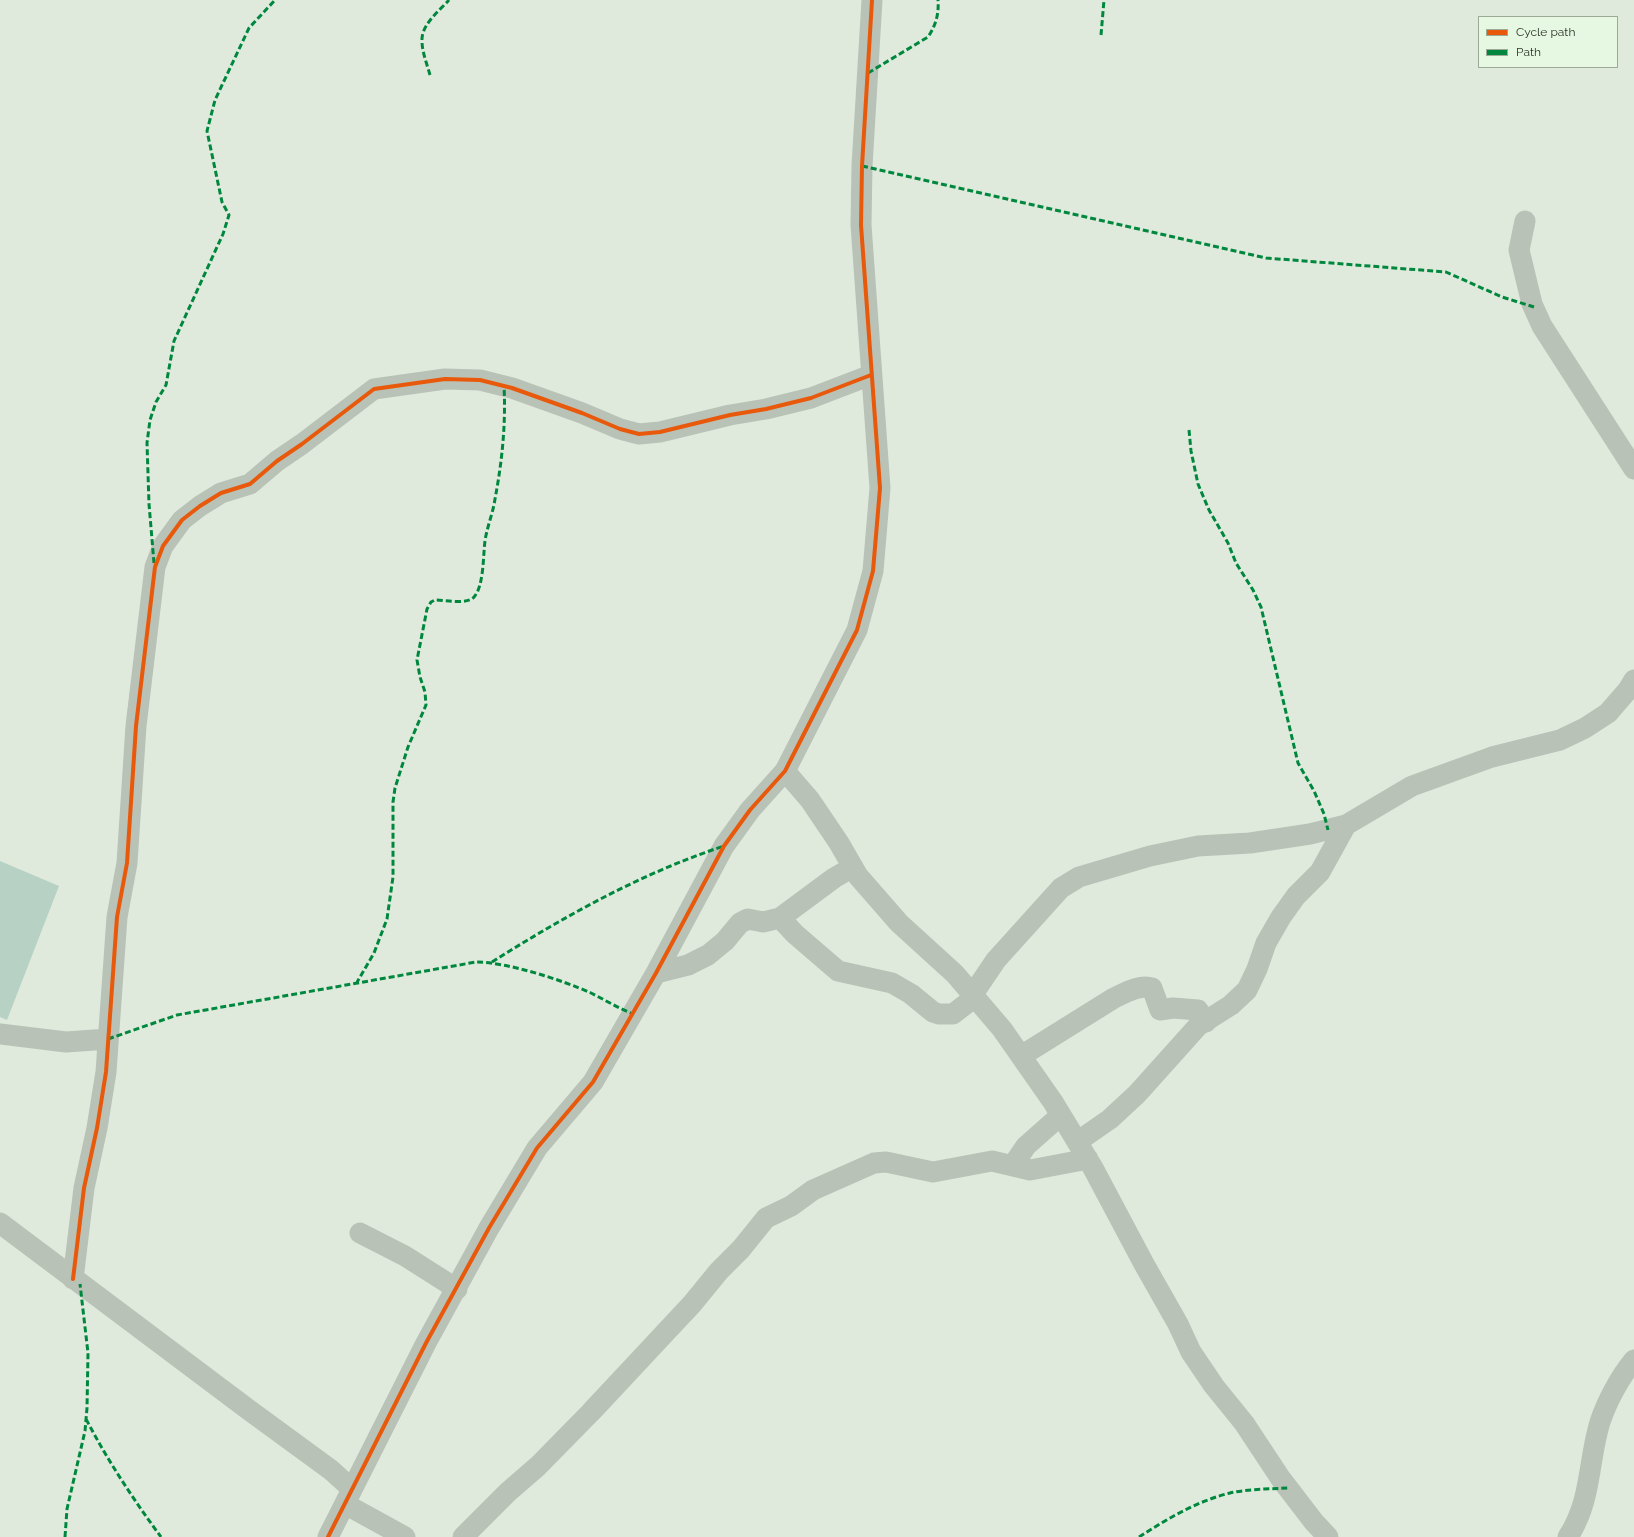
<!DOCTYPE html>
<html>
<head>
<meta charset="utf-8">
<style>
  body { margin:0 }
  #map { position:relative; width:1634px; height:1537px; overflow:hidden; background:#dfeadd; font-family:Raleway,sans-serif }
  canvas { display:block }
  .legend { position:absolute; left:1478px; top:16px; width:140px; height:52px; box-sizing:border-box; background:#e6f8e2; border:1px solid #9ba996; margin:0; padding:5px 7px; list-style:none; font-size:12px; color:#2a3225 }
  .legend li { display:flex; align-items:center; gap:8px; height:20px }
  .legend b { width:20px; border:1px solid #9ba996 }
</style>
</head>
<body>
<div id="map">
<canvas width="1634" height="1537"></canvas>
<ul class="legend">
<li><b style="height:5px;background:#e8590c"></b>Cycle path</li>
<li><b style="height:5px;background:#00873e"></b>Path</li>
</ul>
</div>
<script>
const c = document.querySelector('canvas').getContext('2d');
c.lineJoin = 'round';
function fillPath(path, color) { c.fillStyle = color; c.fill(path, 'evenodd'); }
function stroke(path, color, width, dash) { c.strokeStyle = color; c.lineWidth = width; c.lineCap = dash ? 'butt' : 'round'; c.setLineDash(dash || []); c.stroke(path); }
fillPath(new Path2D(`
  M0 861 59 886 7 1020 0 1017Z`), '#b7d2c4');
stroke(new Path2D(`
  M1525 221 1519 250 1532 304 1542 326 1634 469
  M785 771 810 800 839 843 858 876 899 923 955 974 1002 1029 1053 1102 1093 1168 1144 1264 1178 1324 1191 1352 1214 1386 1244 1423 1281 1479 1314 1522 1328 1537
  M780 918 795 934 838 971 892 983 911 994 933 1012 939 1014H953L975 997
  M656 973 688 965 708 955 725 941 740 923 748 919 763 922 780 918 834 878 853 867
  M973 994 996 960 1042 909 1061 888 1079 877 1150 856 1198 846 1250 843 1310 834 1346 825 1412 786 1492 757 1560 740 1585 728 1608 713 1628 690 1634 680
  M0 1034 66 1042 108 1039
  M1021 1056 1114 998C1125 993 1140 984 1152 988L1160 1010 1173 1008 1198 1010 1206 1022
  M1077 1142 1110 1119 1137 1094 1198 1026 1231 1005 1247 990 1257 969 1266 943 1281 917 1296 896 1320 872 1346 825
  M1013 1165 1026 1146 1061 1115
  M0 1223 249 1410 331 1470 352 1489
  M360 1233 405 1256 457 1289
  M73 1279 84 1188 97 1128 106 1072 117 917 127 863 136 726 155 567 163 546 182 520 200 506 221 493 250 484 277 461 302 444 374 389 445 379 480 380 512 388 582 413 620 429 639 434 660 432 730 415 766 409 811 398 871 375
  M345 1504 405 1537
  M328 1537 426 1343 489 1228 537 1148 593 1082 656 973 724 846 750 810 785 771 857 630 873 571 880 488 861 225 862 166 872 0
  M463 1537 508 1492 538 1466 591 1412 692 1304 719 1271 741 1249 766 1218 791 1206 813 1190 874 1163 886 1162 933 1172 992 1161 1030 1170 1088 1159
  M1568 1537C1592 1500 1588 1461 1600 1422 1607 1401 1620 1377 1634 1360`), '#b9c2b6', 21);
stroke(new Path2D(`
  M1101 35 1104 0
  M868 73 928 37C936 25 939 14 938 0
  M430 75C427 64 422 52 422 41 421 25 439 11 449 0
  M862 166 1266 258 1446 272 1502 297 1534 307
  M1189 430 1191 451 1198 484 1209 510 1228 543 1236 563 1253 590 1261 607 1298 763 1314 791 1324 814 1328 830
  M154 563 149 504 147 443 150 420 156 402 166 385 174 341 223 234 229 215 222 202 207 131 215 100 249 28 275 0
  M492 962C565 916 642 873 724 846
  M356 984 374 953 387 919 393 877V802L395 788 408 747 426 705 425 692 420 677 417 660 427 609 431 602 435 600C445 600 467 605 474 597 484 586 483 556 485 541 487 527 493 513 495 499 502 462 506 424 504 386
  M108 1039 177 1015 476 962C507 962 562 980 591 993 605 1000 618 1008 633 1014
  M86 1419C108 1461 133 1499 161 1537
  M65 1537 67 1509 85 1431 87 1408 88 1353 80 1284
  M1139 1537C1167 1519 1197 1501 1230 1493 1248 1489 1269 1489 1288 1488`), '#00873e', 3, [6, 3]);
stroke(new Path2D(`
  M73 1279 84 1188 97 1128 106 1072 117 917 127 863 136 726 155 567 163 546 182 520 200 506 221 493 250 484 277 461 302 444 374 389 445 379 480 380 512 388 582 413 620 429 639 434 660 432 730 415 766 409 811 398 871 375
  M328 1537 426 1343 489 1228 537 1148 593 1082 656 973 724 846 750 810 785 771 857 630 873 571 880 488 861 225 862 166 872 0`), '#e8590c', 4);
</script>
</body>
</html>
